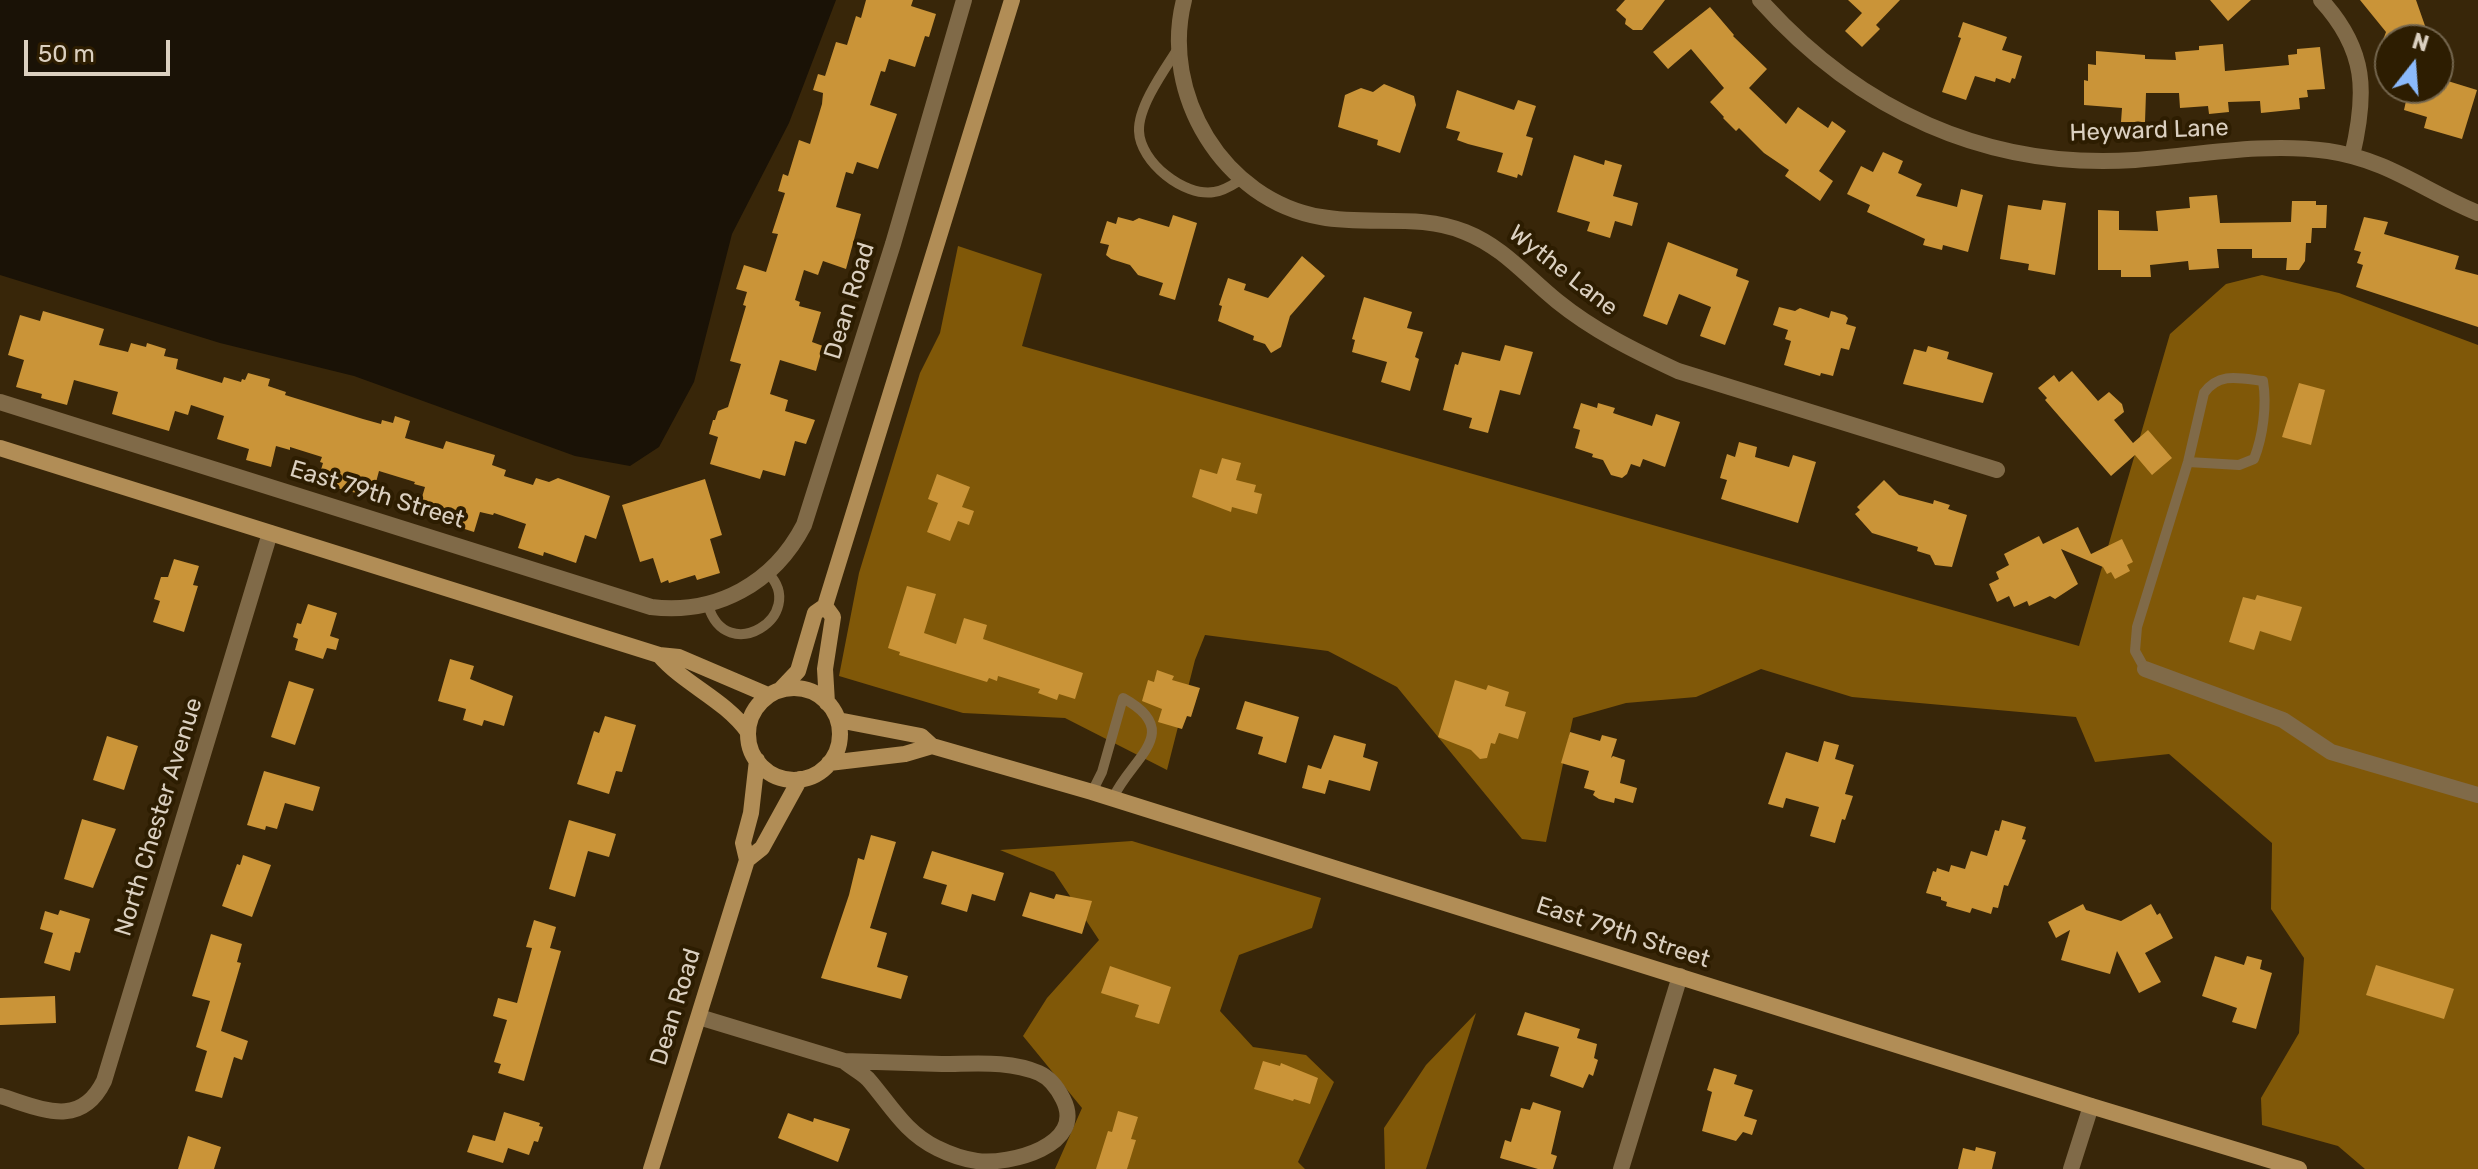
<!DOCTYPE html>
<html>
<head>
<meta charset="utf-8">
<style>
  body { margin:0 }
  #map { position:relative; width:2478px; height:1169px; overflow:hidden; background:#382609; font-family:Rubik,sans-serif }
  canvas { display:block }
  .north { position:absolute; left:2374px; top:24px; width:80px; height:80px; box-sizing:border-box; background:#2d1d01; border:2px solid #73654d; border-radius:50%; rotate:17deg; font-size:22px; font-weight:700; line-height:32px; text-align:center; color:#dbd0c0 }
  .north::after { content:''; display:block; margin:auto; width:28px; height:36px; background:#8bbafc; clip-path:polygon(50% 0,100% 100%,50% 72%,0 100%) }
  .scale { position:absolute; left:24px; top:40px; width:146px; height:36px; box-sizing:border-box; border:4px solid #dbd0c0; border-top:0; padding-left:10px; font-size:24px; line-height:28px; white-space:nowrap; color:#dbd0c0; -webkit-text-stroke:6px #2d1d01; paint-order:stroke }
</style>
</head>
<body>
<div id="map">
<canvas width="2478" height="1169"></canvas>
<div class="north">N</div>
<div class="scale">50 m</div>
</div>
<script>
const c = document.querySelector('canvas').getContext('2d');
c.lineJoin = 'round';
function fillPath(path, color) { c.fillStyle = color; c.fill(path, 'evenodd'); }
function stroke(path, color, width, dash) { c.strokeStyle = color; c.lineWidth = width; c.lineCap = dash ? 'butt' : 'round'; c.setLineDash(dash || []); c.stroke(path); }
function write(font, color, halo, rows, align = 'center') {
  c.font = font + ' Rubik,sans-serif'; c.lineWidth = 8; c.setLineDash([]); c.textBaseline = 'middle'; c.strokeStyle = halo; c.fillStyle = color; for (const [text, x, y, turn = 0] of rows) {
    c.save(); c.translate(x, y); c.rotate((+turn || 0) * Math.PI / 180); c.textAlign = isNaN(turn) ? turn : align; if (halo) c.strokeText(text, 0, 0); c.fillText(text, 0, 0); c.restore();
  }
}
fillPath(new Path2D(`
  M958 246 1042 274 1022 346 2079 646 2170 334 2226 284 2262 275 2339 293 2478 345V1169H2365L2338 1146 2262 1125 2261 1098 2299 1033 2304 958 2271 909 2272 843 2169 754 2095 762 2076 717 1852 697 1761 669 1696 697 1626 703 1573 718 1546 842 1522 839 1397 687 1328 651 1205 635 1195 660 1167 770 1065 718 963 713 839 676 859 573 920 373 940 333Z
  M1132 841 1321 898 1312 928 1239 955 1220 1011 1253 1047 1306 1055 1334 1082 1298 1162 1305 1169H1055L1082 1108 1023 1036 1047 998 1099 940 1054 872 1000 850Z
  M1476 1013 1426 1169H1385L1384 1128 1426 1065Z`), '#805808');
fillPath(new Path2D(`
  M0 0H836L789 123 732 234 694 382 659 447 630 466 575 456 354 376 220 343 0 275Z`), '#1a1206');
fillPath(new Path2D(`
  M866 0H913L911 6 936 14 929 37 925 36 915 67 889 59 885 72 881 71 870 105 897 114 878 169 857 162 853 174 846 172 836 207 861 214 846 269 823 261 818 275 804 270 795 300 800 302 799 306 821 312 812 342 823 346 816 371 780 360 770 394 788 400 785 411 815 420 806 444 795 441 785 476 763 470 760 479 710 464 718 437 709 434 713 420H715L718 411 728 407 741 364 730 361 746 306 743 305 747 292 736 289 744 265 766 272 778 234 772 233 785 193 778 191 783 174 788 176 799 140 810 144 822 104 823 93 813 90 818 74 825 76 836 42 847 45 856 16 861 18Z
  M1625 0H1665L1642 30H1633L1625 24 1626 19 1616 10Z
  M1848 0H1900L1876 25 1880 29 1862 47 1845 31 1862 13Z
  M2210 0H2251L2228 21Z
  M2360 0H2416L2430 40H2383L2386 32Z
  M1710 7 1734 35 1733 36 1767 69 1749 88 1786 124 1798 107 1828 128 1832 121 1846 131 1819 171 1833 181 1820 201 1785 176 1789 170 1764 153 1739 128 1736 131 1723 118 1724 117 1710 102 1724 88 1691 49 1668 69 1653 52Z
  M1963 22 2007 37 2002 50 2022 56 2015 79 2012 78 2010 83 1996 78 1995 82 1975 76 1966 100 1942 92 1961 38 1958 37Z
  M2223 44 2225 71 2289 65 2288 55 2297 54V49L2320 47 2325 89 2307 90 2308 97 2299 98 2300 109 2261 113 2260 101 2228 102 2229 112 2209 114 2208 106 2180 108 2179 93H2146L2145 122H2121L2122 108 2084 105V80L2088 81V64L2096 65V51L2145 55V59L2176 60 2175 52 2199 50V46Z
  M2438 78 2477 90 2462 139 2424 128 2427 117 2404 110 2406 101 2402 88H2438Z
  M1384 84 1414 96 1416 105 1400 153 1377 145 1378 140 1338 127 1345 95 1361 88 1373 92Z
  M1457 90 1514 110 1518 100 1536 106 1526 136 1533 138 1522 176 1518 174 1517 178 1497 172 1503 153 1468 144 1457 140 1460 132 1446 128Z
  M1883 152 1903 161 1898 173 1922 184 1916 196 1957 207 1961 189 1983 195 1968 252 1943 245 1942 250 1923 245 1925 239 1867 212 1870 205 1847 194 1861 166 1873 172Z
  M1574 155 1604 165 1605 160 1622 165 1613 196 1638 203 1632 226 1615 221 1610 238 1587 231 1590 222 1557 212Z
  M2217 195 2220 223 2291 222 2292 201H2316V205H2327L2326 228H2312L2311 243H2306L2305 261 2299 270H2286L2287 258H2252V249H2217L2219 268 2189 270 2188 261 2150 265 2151 277H2121V270H2098V210L2119 211V230L2158 231 2156 211 2190 208 2189 197Z
  M2043 200 2066 203 2055 275 2028 270 2029 264 2000 259 2008 205 2041 210Z
  M1173 215 1197 223 1175 300 1159 295 1163 283 1138 275 1130 265 1111 259 1106 255 1109 245 1100 243 1107 221 1116 224 1118 217 1133 221 1139 218 1169 227Z
  M2364 217 2388 222 2384 234 2459 256 2455 269 2478 275V327L2356 287 2363 265 2357 263 2361 252 2354 250Z
  M1668 242 1738 269 1736 276 1749 281 1725 345 1700 336 1711 307 1679 294 1667 325 1643 316Z
  M1302 256 1325 276 1290 316 1281 347 1271 353 1265 344 1253 340 1254 336 1218 321 1222 306 1219 305 1228 278 1246 284 1244 290 1268 298Z
  M1364 297 1412 312 1407 328 1423 332 1415 357 1419 359 1410 391 1381 382 1387 362 1352 352 1355 340 1352 339Z
  M1779 307 1795 311 1800 308 1829 318 1831 311 1845 315 1848 318 1846 324 1856 327 1849 350 1841 348 1833 376 1821 373 1820 376 1784 365 1791 341 1785 339 1788 330 1773 325Z
  M43 311 104 329 99 345 128 352 131 343 146 347 147 343 166 349 164 356 178 359 176 369 222 383 224 377 241 382 242 379 245 380 248 373 270 379 268 386 286 392 285 395 363 419 381 424 382 420 393 423 395 416 410 421 405 438 443 449 446 441 495 455 492 465 506 470 504 476 533 485 536 478 549 482 558 478 610 496 596 539 585 535 576 563 544 552 543 556 518 548 526 524 494 513 493 515 480 512 474 532 417 514 425 487 414 484 415 482 379 471 372 497 317 483 323 463 320 462 322 457 290 447V450L276 446 271 467 246 460 249 449 217 439 224 416 191 405 188 415 175 411 169 431 112 414 118 392 74 380 67 405 41 398 42 394 16 387 24 360 8 355 20 315 40 321Z
  M1505 345 1533 352 1520 395 1500 390 1488 433 1469 428 1472 418 1443 410 1455 364 1458 365 1462 352 1500 361Z
  M1928 346 1949 352 1947 359 1993 373 1983 403 1903 384 1914 349 1926 352Z
  M2072 371 2098 401 2109 392 2122 404 2124 412 2114 420 2133 443 2148 430 2172 458 2152 475 2135 455 2111 476 2045 400 2047 398 2038 388 2054 375 2059 382Z
  M2299 383 2325 390 2311 445 2282 437Z
  M1581 403 1597 408 1598 403 1615 408 1613 413 1652 426 1656 414 1680 422 1665 467 1643 459 1640 467 1631 464 1627 474 1622 478 1611 475 1603 460 1592 457 1593 454 1575 448 1580 430 1573 428Z
  M1739 442 1757 447 1755 457 1789 467 1793 455 1816 462 1798 523 1721 499 1727 480 1720 478 1727 454 1735 457Z
  M1222 458 1241 463 1236 480 1256 485 1254 492 1262 494 1257 514 1232 507 1231 512 1192 497 1200 469 1217 474Z
  M937 474 970 487 962 507 974 511 969 525 958 521 950 541 927 532 938 503 928 499Z
  M705 479 722 535 710 539 720 573 697 580 695 575 669 583 668 580 661 583 653 558 640 562 622 505Z
  M1884 480 1899 495 1933 504 1934 500 1950 505 1948 509 1967 515 1952 567 1935 565 1930 555 1917 551 1918 547 1872 533 1855 514 1860 510 1857 507Z
  M2078 527 2091 554 2122 539 2133 562 2127 565 2130 571 2115 579 2111 572 2107 574 2103 567 2061 549 2078 584 2055 599 2050 596 2029 606 2027 601 2014 607 2009 596 1997 602 1989 584 1999 579 1996 572 2009 565 2004 554 2039 536 2043 544Z
  M174 559 199 566 193 585 198 586 184 632 153 622 160 601 154 599 161 577H168Z
  M907 586 936 594 924 633 956 644 964 618 987 625 983 639 1083 673 1075 699 1059 694 1057 700 1038 693 1040 689 998 676 997 681 989 678 987 682 899 655 900 652 888 648Z
  M2257 595 2302 607 2291 641 2260 631 2254 650 2229 642 2243 597 2255 600Z
  M308 604 337 613 330 636 339 639 336 650 327 648 323 659 295 650 298 639 293 637 297 623 301 624Z
  M450 659 474 666 470 679 513 696 504 726 484 720 482 726 463 720 466 709 438 701Z
  M1157 670 1174 676 1172 680 1200 688 1191 717 1187 716 1182 729 1158 722 1162 709 1142 701 1148 680 1154 682Z
  M1455 680 1486 690 1488 685 1509 692 1505 706 1526 712 1518 739 1499 733 1495 744 1491 743 1487 758 1480 759 1471 750 1438 737Z
  M289 681 314 689 295 745 271 737Z
  M1245 701 1299 717 1286 763 1258 754 1263 737 1236 729Z
  M605 716 636 725 622 772 616 771 609 794 577 784 594 731 599 733Z
  M1570 732 1600 741 1602 735 1617 739 1611 758 1613 756 1625 760 1620 783 1637 788 1633 803 1615 798 1614 803 1599 799 1593 795 1595 791 1584 788 1589 771 1561 763Z
  M1334 735 1366 744 1363 757 1378 762 1370 791 1329 780 1325 794 1302 788 1308 765 1321 769Z
  M107 736 138 746 124 790 93 780Z
  M1824 741 1839 745 1835 759 1854 765 1845 794 1853 796 1845 820 1842 819 1835 843 1810 836 1819 807 1786 798 1783 808 1768 804 1786 752 1818 762Z
  M264 771 320 787 313 811 285 803 277 829 266 826 265 830 247 825Z
  M82 819 116 829 93 888 64 879Z
  M569 820 616 834 609 857 588 851 575 897 549 889Z
  M2002 820 2026 827 2022 839 2026 840 2008 886 2004 885 1998 908 1993 907 1991 914 1972 908 1970 913 1946 906 1947 902 1941 900V897L1926 893 1933 871 1936 872 1937 868 1949 872 1951 865 1965 869 1971 851 1987 856 1995 830 1999 831Z
  M871 835 896 842 870 928 887 933 877 967 908 976 901 999 821 978 849 895 858 858 864 860Z
  M932 851 1004 873 995 901 972 894 967 912 941 904 947 885 923 878Z
  M243 855 271 865 252 917 222 906 237 864 240 865Z
  M1030 892 1054 899 1056 894 1092 901 1082 934 1022 916Z
  M2083 904 2086 910 2121 921 2151 904 2157 915 2160 913 2173 938 2145 953 2161 982 2139 993 2117 951 2110 974 2061 960 2070 930 2056 938 2048 922Z
  M60 910 90 919 80 953 75 952 70 971 44 963 53 933 40 929 45 911 58 915Z
  M534 920 556 927 550 948 561 951 524 1081 498 1073 501 1064 494 1062 507 1020 493 1016 498 998 517 1003 532 948 526 947Z
  M211 934 242 944 237 962 241 963 221 1031 248 1041 242 1060 234 1057 222 1098 195 1091 207 1051 196 1047 210 1001 192 996Z
  M2215 956 2244 965 2247 956 2262 960 2260 969 2272 973 2256 1029 2232 1022 2237 1008 2202 996Z
  M2376 965 2454 989 2444 1019 2366 995Z
  M1110 966 1171 987 1159 1024 1135 1017 1139 1005 1101 993Z
  M55 996 56 1023 0 1025V998Z
  M1525 1012 1580 1029 1577 1038 1597 1044 1594 1058 1598 1060 1593 1076 1589 1074 1583 1088 1550 1076 1559 1047 1517 1035Z
  M1263 1061 1280 1066 1281 1063 1318 1078 1310 1104 1294 1099 1293 1101 1254 1089Z
  M1714 1068 1737 1075 1734 1084 1753 1090 1744 1116 1757 1120 1752 1135 1743 1132 1736 1141 1702 1131 1712 1092 1707 1090Z
  M1533 1102 1561 1111 1551 1154 1557 1156 1553 1169H1538L1500 1158 1505 1140 1511 1142 1521 1108 1530 1110Z
  M1118 1111 1138 1117 1131 1139 1136 1140 1127 1169H1096L1108 1131 1112 1132Z
  M504 1112 540 1123 539 1126 543 1127 538 1142 534 1141 529 1155 508 1148 503 1163 467 1152 473 1135 495 1141Z
  M788 1113 813 1122 814 1118 850 1129 838 1162 778 1138Z
  M188 1136 221 1147 214 1169H178Z
  M1976 1147 1996 1152 1992 1169H1958L1963 1148 1975 1151Z`), '#ca9438');
stroke(new Path2D(`
  M1179 47C1165 69 1138 106 1139 131 1140 162 1184 197 1214 192 1224 191 1234 184 1242 179
  M708 605C726 668 809 615 768 573
  M2145 669 2135 651 2137 627 2188 462 2204 393C2219 372 2239 378 2263 381 2267 405 2263 436 2254 459L2239 465 2188 462
  M1092 792 1102 772 1123 698C1185 732 1131 758 1113 798`), '#806a48', 10);
stroke(new Path2D(`
  M1184 0C1160 94 1223 200 1321 217 1369 226 1419 213 1465 232 1503 247 1526 276 1557 301 1594 331 1635 351 1678 371L1997 470
  M1760 0C1858 110 1986 170 2135 160 2199 155 2265 142 2328 151 2389 160 2424 191 2478 213
  M2321 0C2367 50 2367 93 2352 156
  M0 402 651 607C717 615 774 583 804 525L893 244 964 0
  M2145 669 2283 720 2331 752 2478 795
  M699 1017 844 1061
  M844 1061C877 1062 909 1063 942 1064 974 1064 1009 1060 1039 1073 1050 1078 1058 1089 1063 1099 1087 1146 1009 1165 977 1161 963 1159 949 1154 937 1148 905 1133 890 1104 868 1079 861 1072 852 1068 844 1061Z
  M0 1096C40 1108 80 1130 104 1081L270 533
  M1621 1169 1680 976
  M2071 1169 2091 1106`), '#806a48', 16);
stroke(new Path2D(`
  M0 448 659 655 679 657 768 695
  M825 606 833 617 825 669 827 703
  M659 655C685 685 724 699 748 732
  M748 734a46 46 0 1 1 92 0a46 46 0 1 1-92 0Z
  M780 690 798 671 815 613 825 606 1012 0
  M838 720 921 736 932 746 1092 792 2091 1106 2299 1169
  M829 763 905 754 932 746
  M747 860 762 848 800 779
  M651 1169 747 860 743 843 751 813 757 760`), '#b18d56', 16);
write('24px', '#dbd0c0', '#2d1d01', [
  ["Heyward Lane",2149,131,-2],
  ["Wythe Lane",1563,271,38],
  ["Dean Road",850,301,-73],
  ["East 79th Street",377,495,17],
  ["North Chester Avenue",159,817,-73],
  ["East 79th Street",1623,933,18],
  ["Dean Road",676,1007,-73]
]);
</script>
</body>
</html>
